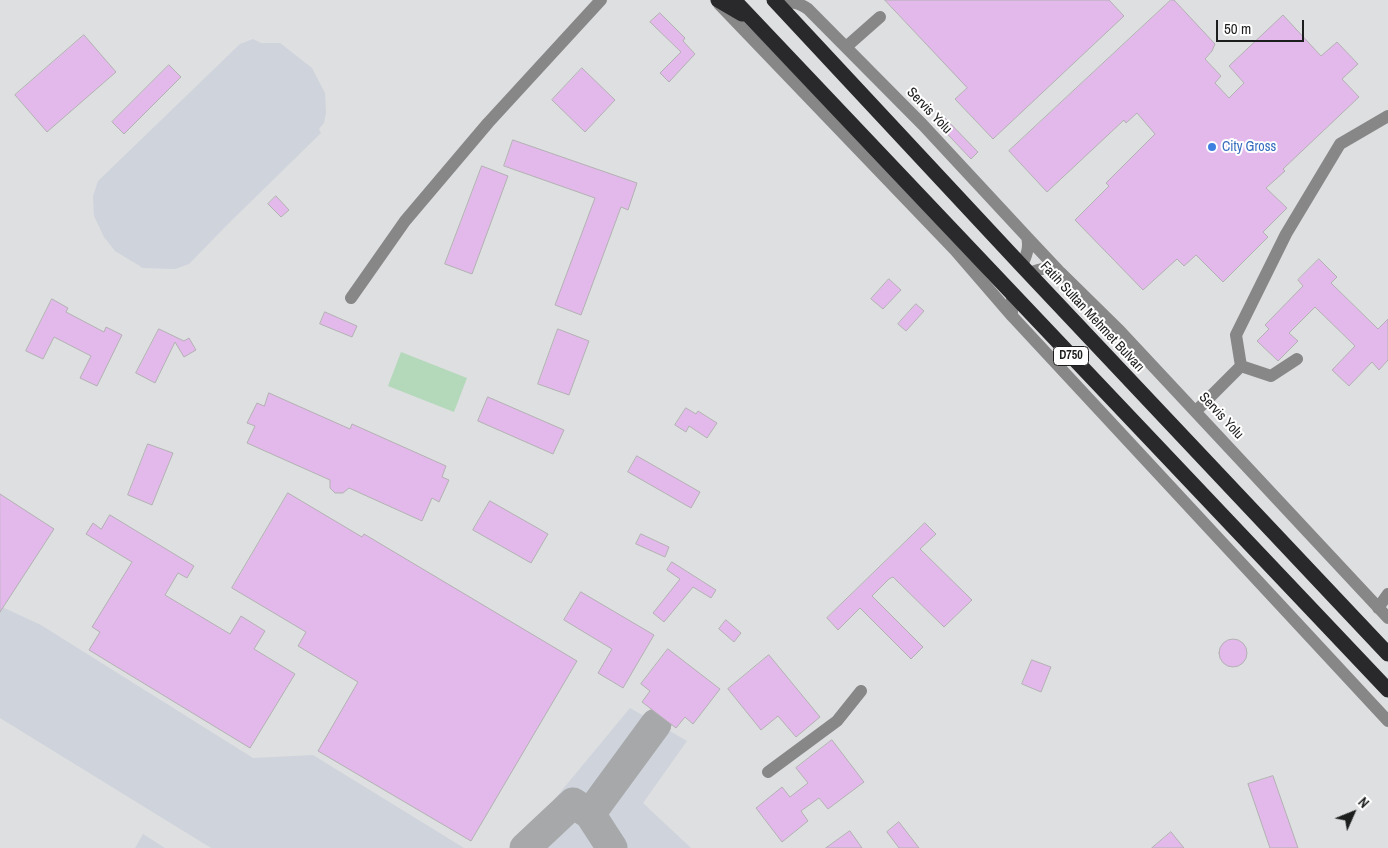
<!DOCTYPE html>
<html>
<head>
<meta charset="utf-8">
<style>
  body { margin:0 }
  #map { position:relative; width:1388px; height:848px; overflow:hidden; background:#dedfe1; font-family:"Archivo Narrow",sans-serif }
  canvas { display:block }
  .north { position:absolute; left:1328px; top:788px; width:50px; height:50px; -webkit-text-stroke:4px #fff; paint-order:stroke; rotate:46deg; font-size:14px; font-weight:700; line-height:20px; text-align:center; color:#1c1d1d }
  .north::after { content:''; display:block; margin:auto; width:18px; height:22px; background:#1c1d1d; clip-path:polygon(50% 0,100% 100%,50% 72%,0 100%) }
  .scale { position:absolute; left:1216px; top:20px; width:88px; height:22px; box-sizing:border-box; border:2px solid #1c1d1d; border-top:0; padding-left:6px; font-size:15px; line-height:18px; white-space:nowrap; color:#1c1d1d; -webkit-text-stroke:4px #fff; paint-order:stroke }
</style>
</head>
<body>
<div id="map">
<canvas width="1388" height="848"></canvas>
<div class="north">N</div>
<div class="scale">50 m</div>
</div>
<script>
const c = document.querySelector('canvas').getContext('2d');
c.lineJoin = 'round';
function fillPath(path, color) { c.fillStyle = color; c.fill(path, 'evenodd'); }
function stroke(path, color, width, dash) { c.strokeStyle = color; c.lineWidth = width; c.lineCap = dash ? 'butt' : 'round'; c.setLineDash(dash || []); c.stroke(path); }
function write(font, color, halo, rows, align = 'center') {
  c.font = font + ' "Archivo Narrow",sans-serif'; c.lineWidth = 4; c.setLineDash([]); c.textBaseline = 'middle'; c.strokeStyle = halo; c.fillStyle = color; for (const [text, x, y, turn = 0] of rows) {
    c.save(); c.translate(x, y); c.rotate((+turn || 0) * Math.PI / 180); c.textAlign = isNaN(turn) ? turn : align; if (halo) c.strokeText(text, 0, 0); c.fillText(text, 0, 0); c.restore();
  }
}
fillPath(new Path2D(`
  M253 39 261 43H280L312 68 325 93 326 113 324 123 319 129 321 133 227 225 189 264 175 269 143 268 115 251 104 237 94 216 93 196 98 181 240 44Z
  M0 606 41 625 253 758 313 755 464 848H211L0 718Z
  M630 708 687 741 643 803 691 848H514Z
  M143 834 165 848H135Z`), '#cfd3db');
fillPath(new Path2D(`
  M401 352 467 378 454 412 388 386Z`), '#b4d8ba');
stroke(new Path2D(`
  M590 814 656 724
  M525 848 573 803 590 814 612 848`), '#a6a8a9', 31);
const building = new Path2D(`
  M885 0H1109L1124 16 993 139 955 99 967 88Z
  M1171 0H1174L1215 44 1212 51 1205 59 1221 76 1215 83 1229 98 1244 83 1229 66 1283 15 1321 56 1337 42 1358 64 1342 79 1359 97 1283 169 1285 171 1266 188 1287 208 1263 232 1268 237 1223 282 1196 255 1184 266 1177 259 1143 290 1075 220 1109 186 1106 183 1155 134 1137 113 1126 123 1124 120 1047 192 1009 151Z
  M660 13 685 38 683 41 695 54 669 82 660 73 681 52 650 22Z
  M84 35 116 72 47 132 15 95Z
  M169 65 181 77 124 134 112 122Z
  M582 68 615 100 585 132 552 100Z
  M941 114 978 152 971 159 934 120Z
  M513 140 637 183 628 210 621 207 581 315 555 305 595 198 504 166Z
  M482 166 508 176 472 274 445 264Z
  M276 196 289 210 281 217 268 204Z
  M1319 259 1337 277 1331 283 1377 328 1378 329 1388 319V360L1379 370 1372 362 1349 386 1332 370 1355 346 1315 307 1289 333 1298 341 1278 361 1257 341 1269 329 1265 325 1303 286 1298 280Z
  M889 279 901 290 883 309 871 299Z
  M52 299 68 308 66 312 104 332 106 327 122 335 97 386 80 378 91 356 54 337 43 359 26 351Z
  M916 304 924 311 906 331 898 324Z
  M325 312 357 326 352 337 320 324Z
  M159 329 184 341 189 338 196 350 184 357 175 342 155 383 136 373Z
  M558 329 589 341 569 395 538 384Z
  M269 393 350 429 352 424 446 466 442 477 449 480 439 502 432 498 422 521 349 488 343 493H335L330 488V480L247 443 255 426 247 423 257 403 264 406Z
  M488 397 564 430 553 454 478 421Z
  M686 408 696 414 698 411 717 423 707 438 689 426 686 432 675 425Z
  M148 444 173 453 152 505 128 495Z
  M637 456 700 492 691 508 628 472Z
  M288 493 362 537 364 534 577 661 471 841 318 751 358 682 298 646 306 632 232 588Z
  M0 494 54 529 0 612Z
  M490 501 548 534 531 563 473 530Z
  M110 515 194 566 187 578 178 573 165 595 230 634 241 616 265 631 254 649 295 674 250 748 89 650 100 632 92 627 132 562 86 534 93 523 101 529Z
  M925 523 936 534 920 549 972 600 944 627 893 577 889 579 872 596 923 647 911 659 860 608 838 630 827 618Z
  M641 534 669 547 665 557 636 544Z
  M672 562 716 590 711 598 693 587 664 622 653 613 680 579 667 570Z
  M581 592 654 635 623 688 598 673 612 649 564 620Z
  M726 620 741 633 734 642 719 629Z
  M1219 653a14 14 0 1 1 28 0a14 14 0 1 1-28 0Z
  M668 649 720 689 693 724 685 717 676 728 642 702 650 691 641 684Z
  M769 655 820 717 796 737 778 716 761 730 728 689Z
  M1032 660 1051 667 1041 692 1022 684Z
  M832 740 864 782 828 809 819 798 801 811 808 821 782 842 756 808 782 787 790 797 808 783 796 768Z
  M1273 776 1298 848H1270L1248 784Z
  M899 822 919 848H899L887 832Z
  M850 831 862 848H826Z
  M1171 832 1184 848H1152Z`);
fillPath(building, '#e2b9ea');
stroke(building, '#b2b1b2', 1);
stroke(new Path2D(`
  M719 4 955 250 979 257
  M779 5C790 1 798 2 808 9L923 125 1027 237C1030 247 1026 256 1022 266
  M846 47 880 17
  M1027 237 1059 271
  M955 250 1012 316
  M1029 273C1041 268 1048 267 1061 273L1120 331 1388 618
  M1012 294V316L1388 721
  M351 298 405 221 488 123 601 0
  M1241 366 1236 335 1286 234 1340 144 1388 116
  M1241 366 1271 376 1297 359
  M1196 411 1241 366
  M1378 608 1388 594
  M768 772 837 721 861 691`), '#878788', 12);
stroke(new Path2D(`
  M718 0 742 14
  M734 0 1388 690
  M774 0 1022 266 1388 654`), '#29292b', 15);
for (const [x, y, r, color] of [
  [1212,147,5,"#3f7fe0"]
]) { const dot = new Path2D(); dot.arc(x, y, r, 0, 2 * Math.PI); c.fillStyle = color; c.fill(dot); stroke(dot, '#fff', 2); }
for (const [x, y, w] of [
  [1071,356,35]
]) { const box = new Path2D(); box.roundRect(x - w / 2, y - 9.5, w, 19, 4); c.fillStyle = '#fff'; c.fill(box); stroke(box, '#1c1d1d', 1); }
write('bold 12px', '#1c1d1d', null, [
  ["D750",1071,356]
]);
write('14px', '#1c1d1d', '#fff', [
  ["Servis Yolu",929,111,46],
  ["Fatih Sultan Mehmet Bulvarı",1092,317,47],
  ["Servis Yolu",1221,416,47]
]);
write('14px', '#366cbe', '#fff', [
  ["City Gross",1222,147]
], 'left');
</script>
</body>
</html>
